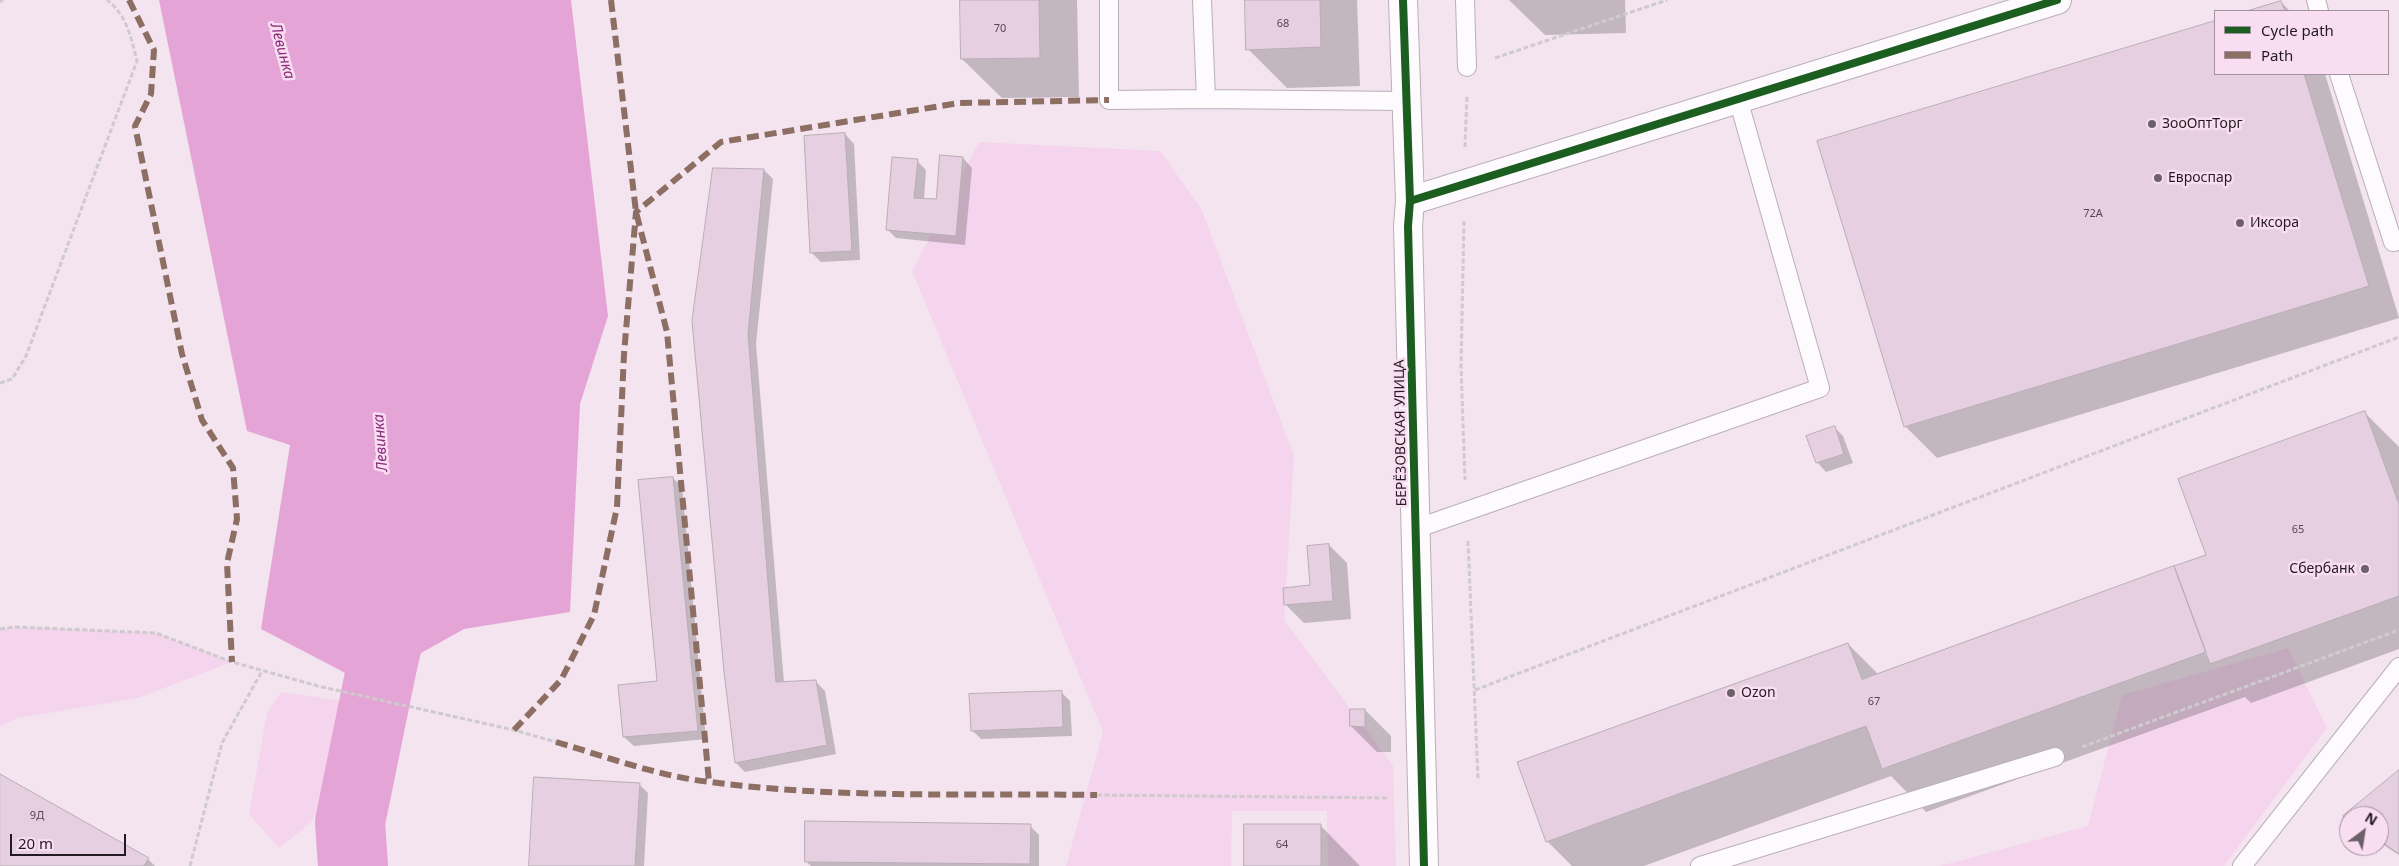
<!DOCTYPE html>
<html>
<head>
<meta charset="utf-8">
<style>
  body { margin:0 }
  #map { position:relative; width:2399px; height:866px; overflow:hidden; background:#f3e4ef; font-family:"Noto Sans",sans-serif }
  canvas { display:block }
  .legend { position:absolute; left:2214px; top:10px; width:175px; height:65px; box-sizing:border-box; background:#f9def2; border:1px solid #a4909f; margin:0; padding:6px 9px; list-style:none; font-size:15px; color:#241b22 }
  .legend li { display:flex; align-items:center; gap:10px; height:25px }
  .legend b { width:25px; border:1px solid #a4909f }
  .north { position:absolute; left:2339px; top:806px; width:50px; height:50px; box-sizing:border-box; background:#f9def2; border:1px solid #a4909f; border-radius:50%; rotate:31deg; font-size:14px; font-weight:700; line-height:20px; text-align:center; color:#241b22 }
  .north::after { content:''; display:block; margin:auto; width:18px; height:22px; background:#6c616a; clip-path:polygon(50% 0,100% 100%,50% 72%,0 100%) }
  .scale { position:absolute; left:10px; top:834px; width:116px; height:22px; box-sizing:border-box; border:2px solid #241b22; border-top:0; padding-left:6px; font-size:15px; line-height:18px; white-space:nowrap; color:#241b22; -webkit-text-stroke:4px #f9def2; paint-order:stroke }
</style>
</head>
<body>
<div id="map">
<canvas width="2399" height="866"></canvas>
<ul class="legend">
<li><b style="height:6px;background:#1b5e20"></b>Cycle path</li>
<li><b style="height:6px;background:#8d6e63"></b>Path</li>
</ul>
<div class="north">N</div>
<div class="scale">20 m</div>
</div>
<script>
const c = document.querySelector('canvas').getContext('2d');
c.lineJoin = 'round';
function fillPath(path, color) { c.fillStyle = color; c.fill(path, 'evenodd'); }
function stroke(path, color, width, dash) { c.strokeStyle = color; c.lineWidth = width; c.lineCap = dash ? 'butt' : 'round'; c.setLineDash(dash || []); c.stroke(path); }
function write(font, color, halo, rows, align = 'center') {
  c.font = font + ' "Noto Sans",sans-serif'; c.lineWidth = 5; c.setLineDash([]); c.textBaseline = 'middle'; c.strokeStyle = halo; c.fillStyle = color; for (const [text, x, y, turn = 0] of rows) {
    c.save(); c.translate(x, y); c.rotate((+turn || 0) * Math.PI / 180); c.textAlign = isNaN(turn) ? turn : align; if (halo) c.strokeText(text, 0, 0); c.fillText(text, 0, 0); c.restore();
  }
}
fillPath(new Path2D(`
  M979 142 1160 151 1201 208 1294 456 1284 620 1393 766 1396 866H1328L1327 811H1232L1231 866H1066L1103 732 912 271Z
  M15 627 156 633 232 662 138 698 18 718 0 726V629Z
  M2288 648 2327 728 2224 866H1940L2088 826 2122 695Z
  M281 692 343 701 313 821 279 848 249 814 267 713Z`), '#f5d5ed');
fillPath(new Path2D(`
  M159 0H571L608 316 580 404 570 612 464 629 421 653 410 695 378 690 261 629 290 445 247 431Z`), '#e4a5d6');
fillPath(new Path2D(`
  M961 0H1077L1079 97 1002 98 962 59Z
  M1246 0H1357L1360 86 1287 88 1248 49Z
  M1509 0H1625L1626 33 1545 35Z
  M2281 2 2290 11H2251Z
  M2215 22V74H2325L2399 318 1937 458 1905 426 1818 142Z
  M845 134 854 144 860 260 821 262 812 253Z
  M963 158 972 168 965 245 896 238 887 229 917 161 926 170 924 200 938 201Z
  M714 169 764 170 773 179 756 344 784 683 816 682 825 691 836 754 745 772 736 763Z
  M2365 413 2399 447V649L2251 703 2245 697 1926 812 1891 776 1644 866H1572L1547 841 1848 644 1878 674 2207 555ZM2192 619 2209 657 2207 658Z
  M1834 427 1843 436 1853 463 1826 472 1817 462Z
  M673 478 682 487 706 739 634 746 624 737 619 686 659 682Z
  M1329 545 1347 563 1351 619 1304 623 1285 604 1311 586Z
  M1061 692 1070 701 1072 736 981 739 972 730Z
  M1365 710 1391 736V752H1377L1351 726Z
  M2399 771V855L2379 842V816H2349V820L2345 816Z
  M0 776 148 859 155 866H0Z
  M639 784 648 793 644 866H530Z
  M1030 826 1039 835V866H811L806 861Z
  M1321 826 1360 866H1245Z`), '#0003');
stroke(new Path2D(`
  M353 866 350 822 387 641 386 594`), '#e4a5d6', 70);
const building = new Path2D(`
  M960 0H1039L1040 58 961 59Z
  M1245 0H1320L1321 47 1246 50Z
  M2281 1 2285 11H2247Z
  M2215 21V74H2304L2369 286 1904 427 1817 141Z
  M845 133 852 251 810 253 804 136Z
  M940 155 963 157 956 236 886 230 892 157 918 159 914 198 936 199Z
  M713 168 764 169 748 334 776 682 816 680 827 745 735 763 724 672 692 321Z
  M2365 411 2399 504V596L2210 664 2174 566 2206 555 2178 479Z
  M1835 426 1844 454 1816 463 1806 436Z
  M673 477 698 731 623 737 618 685 657 681 638 480Z
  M1329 544 1333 601 1284 605 1283 588 1310 585 1307 546Z
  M2174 566 2206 652 1882 769 1866 726 1546 842 1517 762 1848 643 1862 679Z
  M1062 691 1063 727 971 731 969 694Z
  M1350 709H1365V727L1350 726Z
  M2399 770V854L2379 840V816H2349V820L2343 816Z
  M0 774 149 858 144 866H0Z
  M534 777 640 783 635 866H529Z
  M805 821 1031 824 1030 864 805 862Z
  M1244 824H1321V866H1244Z`);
fillPath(building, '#e6cfe1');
stroke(building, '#b8adb5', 1);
const service = new Path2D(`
  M1109 0V100L1206 99
  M1202 0 1206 99 1406 101
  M1465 0 1467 67
  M2316 0 2319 11
  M2339 74 2393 242 2399 241
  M1415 529 1820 388 1738 99
  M1700 866 2055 757
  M2242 866 2399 667`);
const minor = new Path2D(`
  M1410 201 2057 0`);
const tertiary = new Path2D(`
  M1403 0 1410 201 1408 226 1424 866`);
stroke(service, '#baafb7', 20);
stroke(minor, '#baafb7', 30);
stroke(tertiary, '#baafb7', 30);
stroke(new Path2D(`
  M0 2 3 0
  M1495 58 1667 0
  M1465 147 1467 96
  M1464 221 1461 365 1465 480
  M0 383 12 379 26 356 137 61C131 38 127 15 107 0
  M1468 541 1478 780
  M0 629 15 627 156 633 232 662 318 686 514 730 556 742
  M1475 690 2399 337
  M2082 747 2399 630
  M1097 795 1389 798
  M190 866 222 743 262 671`), '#cecace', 3, [5, 2.5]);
stroke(service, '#fdfbfd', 18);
stroke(minor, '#fdfbfd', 28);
stroke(tertiary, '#fdfbfd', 28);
stroke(new Path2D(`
  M129 0 154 50 151 94 135 126 182 354 202 420 233 468 237 519 227 563 232 662
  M611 0 636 212 667 332 709 782
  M514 730 561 680 594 615 617 507 624 354 636 212 721 142 959 103 1109 100
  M556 742C607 757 658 776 710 782 838 799 969 793 1097 795`), '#8d6e63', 6, [12, 6]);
stroke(new Path2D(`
  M1403 0 1410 201 1408 226 1424 866
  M1410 201 2057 0`), '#1b5e20', 8);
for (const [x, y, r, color] of [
  [2152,124,5,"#6c616a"],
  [2158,178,5,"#6c616a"],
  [2240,223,5,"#6c616a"],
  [2365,569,5,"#6c616a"],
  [1731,693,5,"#6c616a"]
]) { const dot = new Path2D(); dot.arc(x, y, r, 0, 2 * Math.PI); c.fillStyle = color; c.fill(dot); stroke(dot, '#f9def2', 2); }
write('11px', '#544852', null, [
  ["68",1283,24],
  ["70",1000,29],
  ["72А",2093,214],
  ["65",2298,530],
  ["67",1874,702],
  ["9Д",37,816],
  ["64",1282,845]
]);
write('14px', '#241b22', '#f9def2', [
  ["ЗооОптТорг",2162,124],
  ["Евроспар",2168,178],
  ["Иксора",2250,223],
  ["Сбербанк",2355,569,"right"],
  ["Ozon",1741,693]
], 'left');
write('14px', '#241b22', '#f9def2', [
  ["БЕРЁЗОВСКАЯ УЛИЦА",1401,433,-91]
]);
write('italic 15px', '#89297a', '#f9def2', [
  ["Левинка",282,51,75],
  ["Левинка",381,443,-94]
]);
</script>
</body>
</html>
